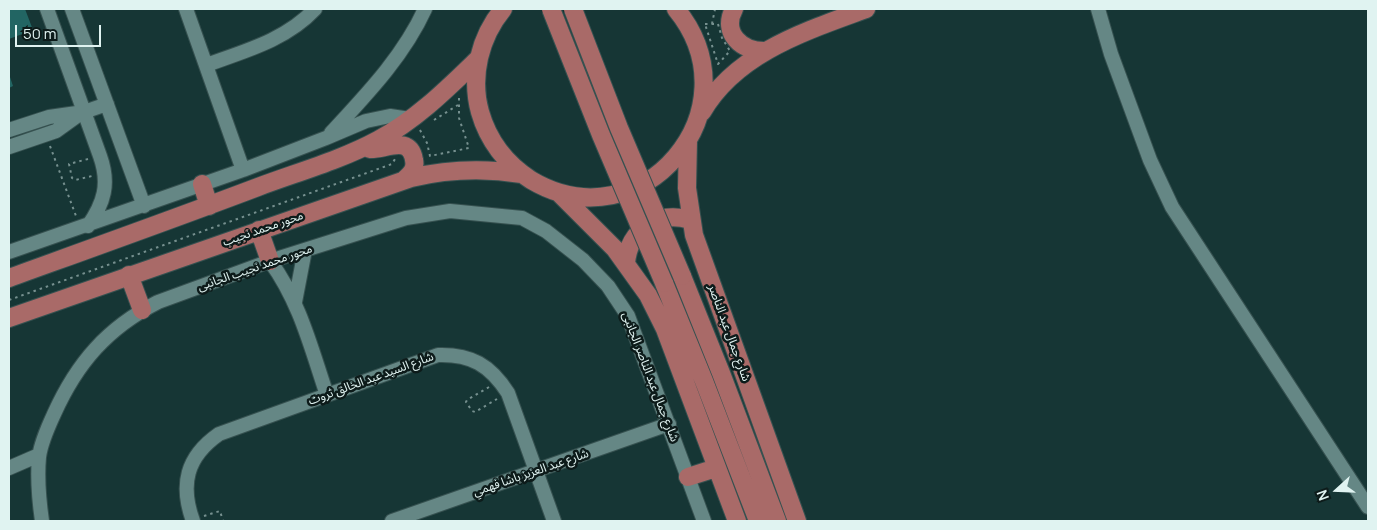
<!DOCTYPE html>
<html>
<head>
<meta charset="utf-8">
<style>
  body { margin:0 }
  #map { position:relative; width:1377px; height:530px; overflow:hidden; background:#163635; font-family:Manrope,sans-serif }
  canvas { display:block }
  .frame { position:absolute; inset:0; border:10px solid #e0f3f1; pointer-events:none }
  .north { position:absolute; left:1312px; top:465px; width:50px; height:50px; -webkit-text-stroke:4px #0d1b1a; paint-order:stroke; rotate:250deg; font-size:14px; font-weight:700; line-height:20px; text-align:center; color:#e0f3f1 }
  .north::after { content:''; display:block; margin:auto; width:18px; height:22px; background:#e0f3f1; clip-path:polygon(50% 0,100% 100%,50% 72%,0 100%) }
  .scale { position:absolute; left:15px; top:25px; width:86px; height:22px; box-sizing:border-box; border:2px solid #e0f3f1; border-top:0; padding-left:6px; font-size:15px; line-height:18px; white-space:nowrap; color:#e0f3f1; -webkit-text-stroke:4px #0d1b1a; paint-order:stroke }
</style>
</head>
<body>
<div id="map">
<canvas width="1377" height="530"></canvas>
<div class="frame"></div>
<div class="north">N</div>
<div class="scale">50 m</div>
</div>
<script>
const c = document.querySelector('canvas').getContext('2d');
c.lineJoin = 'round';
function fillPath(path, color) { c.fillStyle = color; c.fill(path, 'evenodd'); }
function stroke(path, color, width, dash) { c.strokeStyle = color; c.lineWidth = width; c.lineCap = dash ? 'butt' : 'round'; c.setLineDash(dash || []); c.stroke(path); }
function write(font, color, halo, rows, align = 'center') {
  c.font = font + ' Manrope,"Noto Sans Arabic",sans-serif'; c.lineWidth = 5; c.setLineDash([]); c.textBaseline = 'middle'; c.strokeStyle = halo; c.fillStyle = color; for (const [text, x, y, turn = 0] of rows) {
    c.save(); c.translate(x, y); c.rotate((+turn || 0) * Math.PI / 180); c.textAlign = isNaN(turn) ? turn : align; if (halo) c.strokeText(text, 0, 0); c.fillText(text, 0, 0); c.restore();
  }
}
fillPath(new Path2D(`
  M9 9H25L33 30 9 39Z
  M9 74 13 86 9 88Z`), '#226563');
const minor = new Path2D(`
  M47 9 100 156C110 184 104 203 88 226
  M72 9 144 206
  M186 9 243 170
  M1098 9 1111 54 1150 160 1172 207 1368 507
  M206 65C245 51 286 40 315 9
  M9 130 49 117 84 112 107 104
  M331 133C366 95 403 57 425 9
  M9 147 56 131 81 113
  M9 252 243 170 326 138 366 121 390 116 410 119
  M270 261C300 302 311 348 327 395
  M295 302 305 250
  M9 468 39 455
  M42 521C39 500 37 479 39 457 41 442 48 427 54 414 77 363 107 328 158 302L270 261 406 218 450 211 522 218 546 231 583 260 608 286 628 316 704 521
  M193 521C180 485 186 457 219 434L438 355C471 354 490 365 508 393L554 521
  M392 521 669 424`);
const major = new Path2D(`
  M503 9C480 37 470 76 480 112 488 140 506 164 531 180 642 246 758 109 676 9
  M734 9C721 33 742 52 766 51
  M702 112C736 53 806 31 866 9
  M688 140 687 188 694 235 797 521
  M370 149C385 150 410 134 414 160 416 169 411 174 404 180
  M202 184 209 206
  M559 193 615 249 648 295 665 329 737 521
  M259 230 270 261
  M626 263C629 230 658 210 690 220
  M129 275 142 310
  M682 276 721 373 777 521
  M9 278C92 248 176 218 258 187 298 172 341 160 378 140 416 120 448 88 478 59
  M664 283 704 381 758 521
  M9 318 411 178C449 169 484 168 522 174
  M688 477 716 468`);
stroke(minor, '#365150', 16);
stroke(major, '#365150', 20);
stroke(new Path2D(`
  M705 24H718L722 38 730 51 718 64Z
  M712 24 715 9
  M434 120 458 105
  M420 130 427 143 430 156 469 148 459 118V98
  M50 146 76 216
  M88 159 69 164 72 178 75 180 92 176
  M9 300 392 164 395 159
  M489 387 467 400 466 402 472 411 475 412 497 399
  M204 516 220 511 223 521`), '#76908f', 2, [2.5, 4]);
stroke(minor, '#658785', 14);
stroke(major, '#a96a68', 18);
const majorBridge = new Path2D(`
  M551 9 601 135 664 283
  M573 9 619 128 682 276`);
stroke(majorBridge, '#365150', 20, []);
stroke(majorBridge, '#a96a68', 18);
write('12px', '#e0f3f1', '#0d1b1a', [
  ["محور محمد نجيب",263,229,-19],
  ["محور محمد نجيب الجانبى",255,268,-19],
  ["شارع جمال عبد الناصر",729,333,70],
  ["شارع جمال عبد الناصر الجانبى",650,377,69],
  ["شارع السيد عبد الخالق ثروت",371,379,-20],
  ["شارع عبد العزيز باشا فهمي",531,473,-19]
]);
</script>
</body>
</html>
